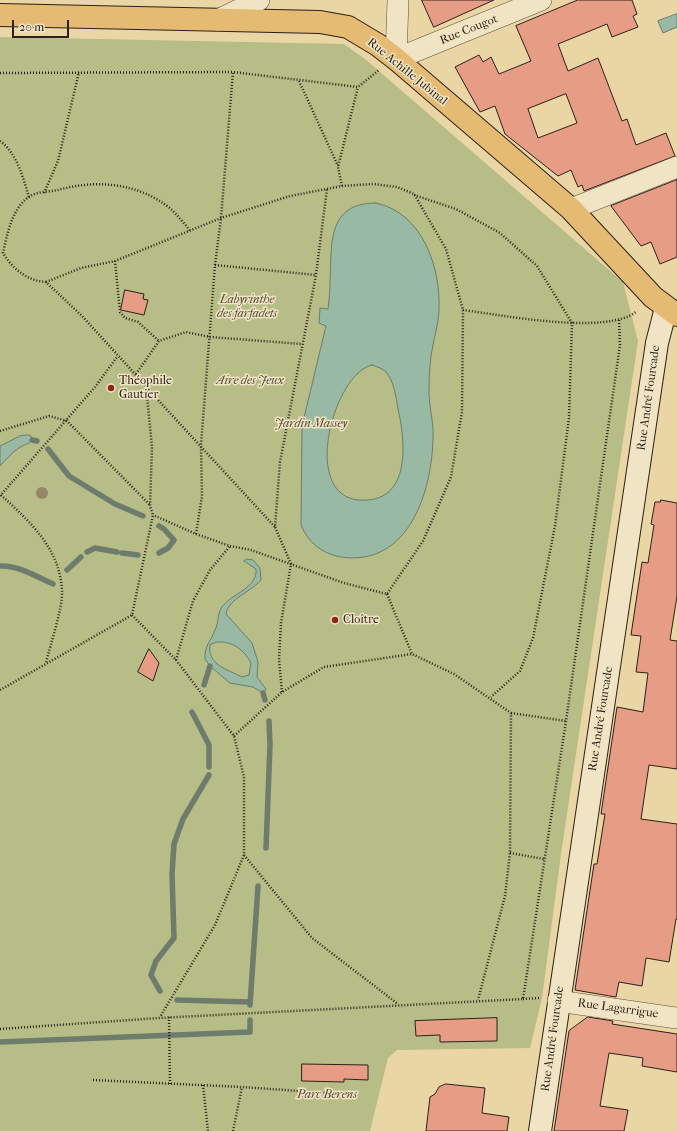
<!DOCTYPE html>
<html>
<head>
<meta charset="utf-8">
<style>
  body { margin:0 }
  #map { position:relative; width:677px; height:1131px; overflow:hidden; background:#ead5a4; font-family:"IM FELL French Canon",serif }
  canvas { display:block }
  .scale { position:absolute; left:12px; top:20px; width:57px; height:18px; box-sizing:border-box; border:2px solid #2c211a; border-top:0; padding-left:5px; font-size:12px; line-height:14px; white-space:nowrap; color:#2c211a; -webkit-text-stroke:3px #f1e4c4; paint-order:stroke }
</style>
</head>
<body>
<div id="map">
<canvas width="677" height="1131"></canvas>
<div class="scale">20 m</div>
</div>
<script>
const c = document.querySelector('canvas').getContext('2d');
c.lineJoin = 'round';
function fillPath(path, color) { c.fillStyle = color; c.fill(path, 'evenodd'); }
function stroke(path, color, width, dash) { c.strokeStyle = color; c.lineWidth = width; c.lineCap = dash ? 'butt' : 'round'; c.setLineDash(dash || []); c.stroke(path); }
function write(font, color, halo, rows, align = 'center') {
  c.font = font + ' "IM FELL French Canon",serif'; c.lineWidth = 3; c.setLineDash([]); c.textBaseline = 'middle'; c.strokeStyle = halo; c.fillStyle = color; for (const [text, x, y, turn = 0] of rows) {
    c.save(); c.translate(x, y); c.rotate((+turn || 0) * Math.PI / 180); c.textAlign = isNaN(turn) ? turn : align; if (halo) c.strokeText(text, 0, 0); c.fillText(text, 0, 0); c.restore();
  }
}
fillPath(new Path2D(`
  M0 37 344 44 365 59 623 282 638 341 561 854 542 998 530 1048 397 1050 388 1058 370 1131H0Z`), '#b7bd86');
const water = new Path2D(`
  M677 14V27L663 33 658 21Z
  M376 203C423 213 441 268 439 311 438 327 433 341 431 356 430 366 429 376 429 386 428 404 434 421 433 438 432 491 409 567 341 557 322 554 308 542 301 525L302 426 326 326 319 323 320 308 328 309C329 300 330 291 330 282 332 245 326 203 376 203ZM372 365C377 367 382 368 386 372 394 381 396 397 398 409 406 443 411 504 359 500 300 495 334 373 372 365Z
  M28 435 31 436 32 440C28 445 24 444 19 448 11 453 6 460 0 466V446L20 436Z
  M247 559 253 560 260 568 261 580C252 591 228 599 226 614L252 643 258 662 257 677 266 689 263 693 253 687 230 683 210 666 205 659C204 646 211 641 215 630 219 622 217 614 222 607 231 594 258 588 256 569L244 561ZM217 642C233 641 244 650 251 663L249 675 242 677C227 669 207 665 210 645Z`);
fillPath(water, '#98b9a3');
stroke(water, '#6d7c6c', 1);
stroke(new Path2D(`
  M32 440 37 441
  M48 449 69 476 115 504 143 516
  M87 552 95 548 117 552
  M122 553 138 555
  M159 553 168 548 174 540 164 529 159 526
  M0 566C18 565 37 577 53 584
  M67 570 81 557
  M204 685 210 666
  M263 693 265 700
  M192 712 209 745V767
  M266 848 270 745 269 721
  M160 991 151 975 156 961 174 938 172 874 174 844 183 819 209 775
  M177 1000 250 1002
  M250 1005 258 886
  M0 1042 250 1032V1020`), '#6d7c6c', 5.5);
const building = new Path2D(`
  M422 0H494L434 27Z
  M578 0H632L637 14 633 16 638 27 612 37 607 24 558 44 568 71 598 58 622 121 627 119 636 145 666 133 675 156 584 191 582 185 578 187 571 170 558 176 505 134 495 106 480 112 455 67 479 55 483 62 491 57 499 74 531 61 516 26ZM566 94 577 123 538 138 528 109Z
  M677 180V257L660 264 651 242 641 246 611 206Z
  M125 290 144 294 143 299 148 300 144 315 121 310Z
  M661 500 677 503V596L670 640 677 641V769L649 765 641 819 677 824V919H676L669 962 646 958 642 986 619 982 616 997 575 990 594 864H597L605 814H601L617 707 643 712 648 673 636 672 641 636 631 635 642 562 648 563 654 525 651 524 655 502H660Z
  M149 649 159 663 153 681 138 672Z
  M588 1017 613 1021 612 1024 677 1034V1072L642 1066 643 1058 609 1053 600 1106 628 1110 624 1131H554L569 1031Z
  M497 1018V1041L440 1042V1035L416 1036 415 1021Z
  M302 1064 368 1065V1080L344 1079V1082L302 1081Z
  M446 1084 485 1088 482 1113 509 1117 507 1131H426L430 1097 435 1094 439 1087Z`);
fillPath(building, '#e79c86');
stroke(building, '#2c211a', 1);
const street = new Path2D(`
  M398 0 396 59 541 0
  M218 20 259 0
  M571 209 677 167
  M558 1001 677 1018`);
const secondary = new Path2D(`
  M540 1131 657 343 666 308`);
const primary = new Path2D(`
  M0 15 320 22 348 27 378 45 396 59 571 209 653 297 677 315`);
stroke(street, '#5c4e3c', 22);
stroke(secondary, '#2c211a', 24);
stroke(primary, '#2c211a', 24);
stroke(new Path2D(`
  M0 73 233 72 358 87 379 70
  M299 81 338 166
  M0 141C17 153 23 178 29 197
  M342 186 338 167 358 87
  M44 193 58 161 79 72
  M414 195 456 209 500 233 537 266 572 323 569 418 555 526 533 638 520 671 491 697
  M115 261 120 312 125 318 138 322 159 341
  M215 265 316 275
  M46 282 81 268 115 261 221 218 290 196 342 186 373 184 397 187 414 194 446 249 463 310 462 412 451 477 423 541 387 594 344 583 251 550 230 546 196 534 153 515
  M463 310C502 315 608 336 637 311
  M136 374 159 341 186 332 210 337 302 344
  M146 387 275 527
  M0 431 49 416 67 421 150 505
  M1 495C30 522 60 548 62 591 63 608 50 645 46 663
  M0 496 95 387 117 357
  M196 534 202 496 201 445 215 265 221 218 233 72
  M387 594 412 654
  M132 615 176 660 234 736 244 777V855L215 925 160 1017
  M176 660 193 601 210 570 230 546
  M0 690 132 615 153 515 150 506 152 447 146 386 82 316 46 282C27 281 12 268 3 253 7 235 12 208 29 197 37 191 49 192 58 190 97 179 139 183 171 209 178 216 185 224 191 232
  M282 692 279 660 281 623 291 564 275 527 280 462 316 275 327 189
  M511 713 566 721
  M234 736 282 692 324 667 412 654 454 674 511 713 510 853 505 896 478 1000
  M510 853 544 859
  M244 855 312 938 398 1004
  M523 999 539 998
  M169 1017 170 1084
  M0 1029 159 1018 523 999 566 721 620 345 619 320
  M93 1080 242 1087 357 1095
  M203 1085 208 1131
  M233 1131 242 1087`), '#2c211a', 2.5, [1, 2]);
stroke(street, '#f1e4c4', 21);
stroke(secondary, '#f1e4c4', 22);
stroke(primary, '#e5ba72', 22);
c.fillStyle = '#958767';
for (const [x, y] of [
  [42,493]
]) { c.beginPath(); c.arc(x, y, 6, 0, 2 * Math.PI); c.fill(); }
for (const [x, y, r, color] of [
  [111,388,4,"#8f2418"],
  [335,620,4,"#8f2418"]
]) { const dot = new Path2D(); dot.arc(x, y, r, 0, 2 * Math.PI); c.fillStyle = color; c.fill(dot); stroke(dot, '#f1e4c4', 1.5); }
write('12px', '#2c211a', '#f1e4c4', [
  ["Rue Cougot",469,30,-22],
  ["Rue Achille Jubinal",407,72,39],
  ["Rue André Fourcade",649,398,-82],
  ["Rue André Fourcade",601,719,-81],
  ["Rue Lagarrigue",618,1009,8],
  ["Rue André Fourcade",553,1039,-82]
]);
write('italic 12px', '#4f4835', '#f1e4c4', [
  ["Labyrinthe",247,300],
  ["des farfadets",247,314],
  ["Aire des Jeux",250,381],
  ["Jardin Massey",311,424],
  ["Parc Berens",327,1095]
]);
write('12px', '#2c211a', '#f1e4c4', [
  ["Théophile",119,381],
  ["Gautier",119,395],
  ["Cloître",343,620]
], 'left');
</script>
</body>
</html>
